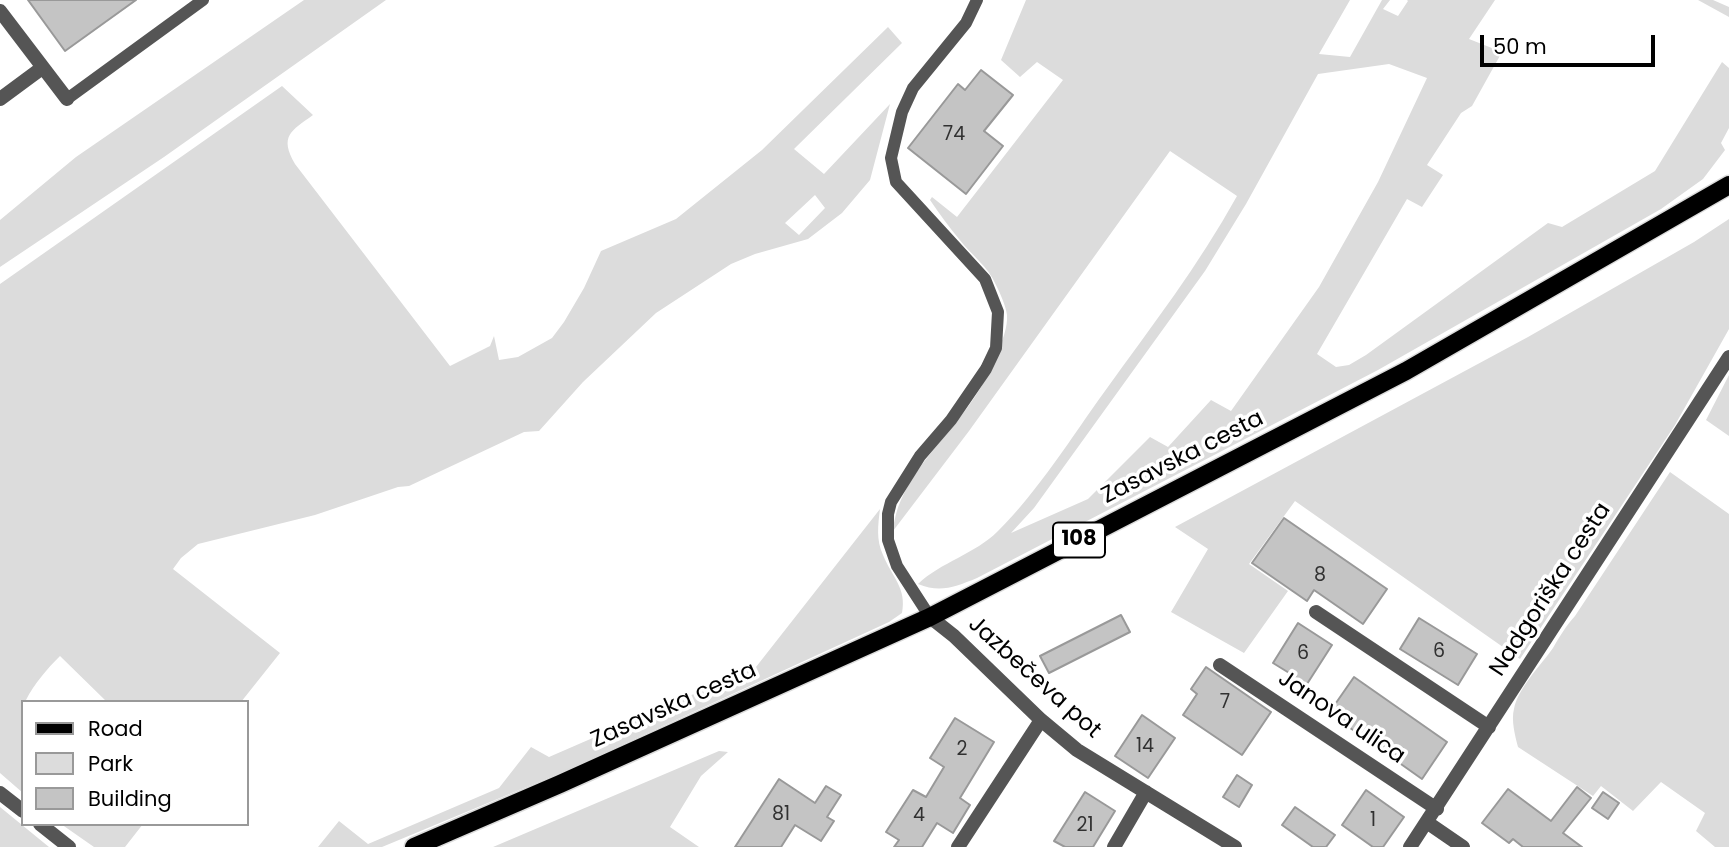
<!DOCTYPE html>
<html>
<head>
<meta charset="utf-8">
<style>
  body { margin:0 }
  #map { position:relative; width:1729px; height:847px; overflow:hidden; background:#fff; font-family:Poppins,sans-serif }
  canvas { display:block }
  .legend { position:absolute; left:21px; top:700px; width:228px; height:126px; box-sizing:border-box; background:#fff; border:2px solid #999; margin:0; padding:9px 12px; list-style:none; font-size:21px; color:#000 }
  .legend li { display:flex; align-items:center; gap:14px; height:35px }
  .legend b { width:35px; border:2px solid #999 }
  .scale { position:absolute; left:1480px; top:35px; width:175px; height:32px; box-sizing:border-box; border:4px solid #000; border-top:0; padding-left:9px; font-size:21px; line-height:24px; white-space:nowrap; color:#000; -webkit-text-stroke:5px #fff; paint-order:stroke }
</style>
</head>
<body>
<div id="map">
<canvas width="1729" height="847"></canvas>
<ul class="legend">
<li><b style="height:9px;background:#000"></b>Road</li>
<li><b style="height:19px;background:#dcdcdc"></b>Park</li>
<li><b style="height:19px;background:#c4c4c4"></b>Building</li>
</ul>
<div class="scale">50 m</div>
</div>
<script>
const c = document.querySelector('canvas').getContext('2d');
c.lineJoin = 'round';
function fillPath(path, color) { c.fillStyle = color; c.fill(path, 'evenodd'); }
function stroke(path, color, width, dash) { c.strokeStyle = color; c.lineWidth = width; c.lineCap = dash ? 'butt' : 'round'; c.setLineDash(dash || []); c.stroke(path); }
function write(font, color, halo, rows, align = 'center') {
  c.font = font + ' Poppins,sans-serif'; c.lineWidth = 7; c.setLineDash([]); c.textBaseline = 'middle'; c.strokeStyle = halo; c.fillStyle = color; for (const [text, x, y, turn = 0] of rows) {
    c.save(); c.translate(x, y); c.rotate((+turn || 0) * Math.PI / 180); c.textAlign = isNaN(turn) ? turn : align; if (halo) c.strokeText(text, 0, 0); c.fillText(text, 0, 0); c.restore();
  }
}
fillPath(new Path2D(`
  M304 0H386L164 157 0 267V220L76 157Z
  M1026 0H1350L1319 54 1350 57 1382 0H1390L1383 9 1398 16 1408 1 1407 0H1495L1469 39 1502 52 1472 106 1461 113 1427 165 1443 175 1422 207 1407 199 1317 354 1336 367 1349 365 1366 355 1548 223 1562 227 1655 171 1722 62 1729 68V128L1721 143 1725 150 1703 179 1661 209 1378 370 977 578C955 587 940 593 918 584 941 562 975 554 998 531 1039 490 1071 438 1105 391 1151 327 1199 265 1237 196L1170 151 969 431 893 531C897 487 931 454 957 421 974 400 989 377 998 352 1002 341 1008 327 1007 315 1006 306 1000 293 996 285 988 266 971 255 959 239 949 227 939 213 930 200L932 197 957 217 1063 80 1037 62 1020 77 1001 60ZM1389 64 1427 78 1378 182 1319 287 1231 411 1211 400 1168 447 1150 437 1088 499 1011 533 1034 508 1205 271 1246 204 1318 74Z
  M1698 0H1713L1729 7V17Z
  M888 27 902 43 794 149 824 174 890 104 870 180 842 213 808 239 755 254 731 264 656 313 583 382 539 431 524 432 409 486 398 487 315 515 198 544 181 558 173 569 280 653 241 702H107L60 656C47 669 34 684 26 700L28 702H23V793L0 773V284L282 86 313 115C291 131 279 136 295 164L450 366 490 346 494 336 499 360 518 357 552 338 564 322 584 288 601 251 676 219 762 150ZM815 195 825 208 799 235 785 223Z
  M1729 219V329L1675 425 1520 659 1295 501 1249 564 1288 591 1244 653 1171 612 1208 549 1175 527 1528 337 1694 242Z
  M1729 375V436L1706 420Z
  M1670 472 1729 514V847H1715L1696 831 1705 813 1661 782 1633 811 1601 786 1593 796 1518 747C1515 736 1511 720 1514 709 1518 688 1541 665 1553 648 1560 636 1566 626 1575 616Z
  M880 509C878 525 876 540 883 555 892 577 907 588 902 613L889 622 565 771 382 847H318L339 821 368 844 499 788 531 747 549 757 756 667Z
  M719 751 728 752 701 776 670 827 699 847H493Z
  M0 807 49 847H0Z
  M61 824H143L125 847H94Z`), '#dcdcdc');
const building = new Path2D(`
  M28 0H136L65 51Z
  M981 70 1013 95 984 131 1003 146 966 194 908 148 958 84 965 90Z
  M1284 518 1387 589 1363 624 1314 590 1307 601 1252 563Z
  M1121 615 1130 632 1049 673 1040 656Z
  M1419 618 1477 654 1458 685 1400 649Z
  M1298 623 1332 645 1307 684 1273 663Z
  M1206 667 1271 712 1242 755 1183 715 1197 694 1191 689Z
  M1354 677 1447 742 1422 779 1329 713Z
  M1142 715 1175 738 1148 778 1115 756Z
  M955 718 994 742 960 798 970 805 953 833 937 823 922 847H894L899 840 886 832 913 790 926 797 944 767 930 758Z
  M1237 775 1252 785 1239 807 1223 797Z
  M779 779 815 803 826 786 841 795 827 817 834 821 821 841 795 825 781 847H735Z
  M1577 787 1591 798 1563 833 1582 847H1523L1513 839 1509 843 1482 823 1508 789 1551 821Z
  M1366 790 1404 817 1383 847H1373L1342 825Z
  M1085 792 1115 811 1093 847H1065L1054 841Z
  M1603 792 1619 803 1608 819 1592 808Z
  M1295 807 1335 835 1326 847H1313L1282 825Z`);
fillPath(building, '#c4c4c4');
stroke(building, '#999', 2);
const primary = new Path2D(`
  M414 847 560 784 930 617 1406 371 1729 185`);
stroke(primary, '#dbdbdb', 21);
stroke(new Path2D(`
  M67 99 203 0
  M930 617 897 566 888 540V514L891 502 920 456 951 420 986 369 996 348 998 312 985 279 896 182 891 158 902 112 913 88 966 23 977 0`), '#555', 12);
stroke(new Path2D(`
  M0 11 67 99
  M0 99 42 68
  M1316 612 1489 727
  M930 617 954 636 1041 720 1077 750 1235 847
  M1220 665 1437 809
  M0 793 23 811
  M1428 823 1463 847
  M40 824 69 847
  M958 847 1041 720
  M1114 847 1146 792
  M1410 847 1729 357`), '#555', 14);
stroke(primary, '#000', 18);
write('19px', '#313131', null, [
  ["74",954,135],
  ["8",1320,576],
  ["6",1439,652],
  ["6",1303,654],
  ["7",1225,703],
  ["14",1145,747],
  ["2",962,750],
  ["81",781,815],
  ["4",919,816],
  ["1",1373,821],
  ["21",1085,826]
]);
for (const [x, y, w] of [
  [1079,540,52]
]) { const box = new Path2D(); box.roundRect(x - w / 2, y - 17.5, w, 35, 5); c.fillStyle = '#fff'; c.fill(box); stroke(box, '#000', 2); }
write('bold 21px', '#000', null, [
  ["108",1079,540]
]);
write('23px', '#000', '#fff', [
  ["Zasavska cesta",1183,458,-27],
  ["Nadgoriška cesta",1551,590,-57],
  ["Jazbečeva pot",1034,678,42],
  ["Zasavska cesta",674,706,-24],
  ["Janova ulica",1341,718,34]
]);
</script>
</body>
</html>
